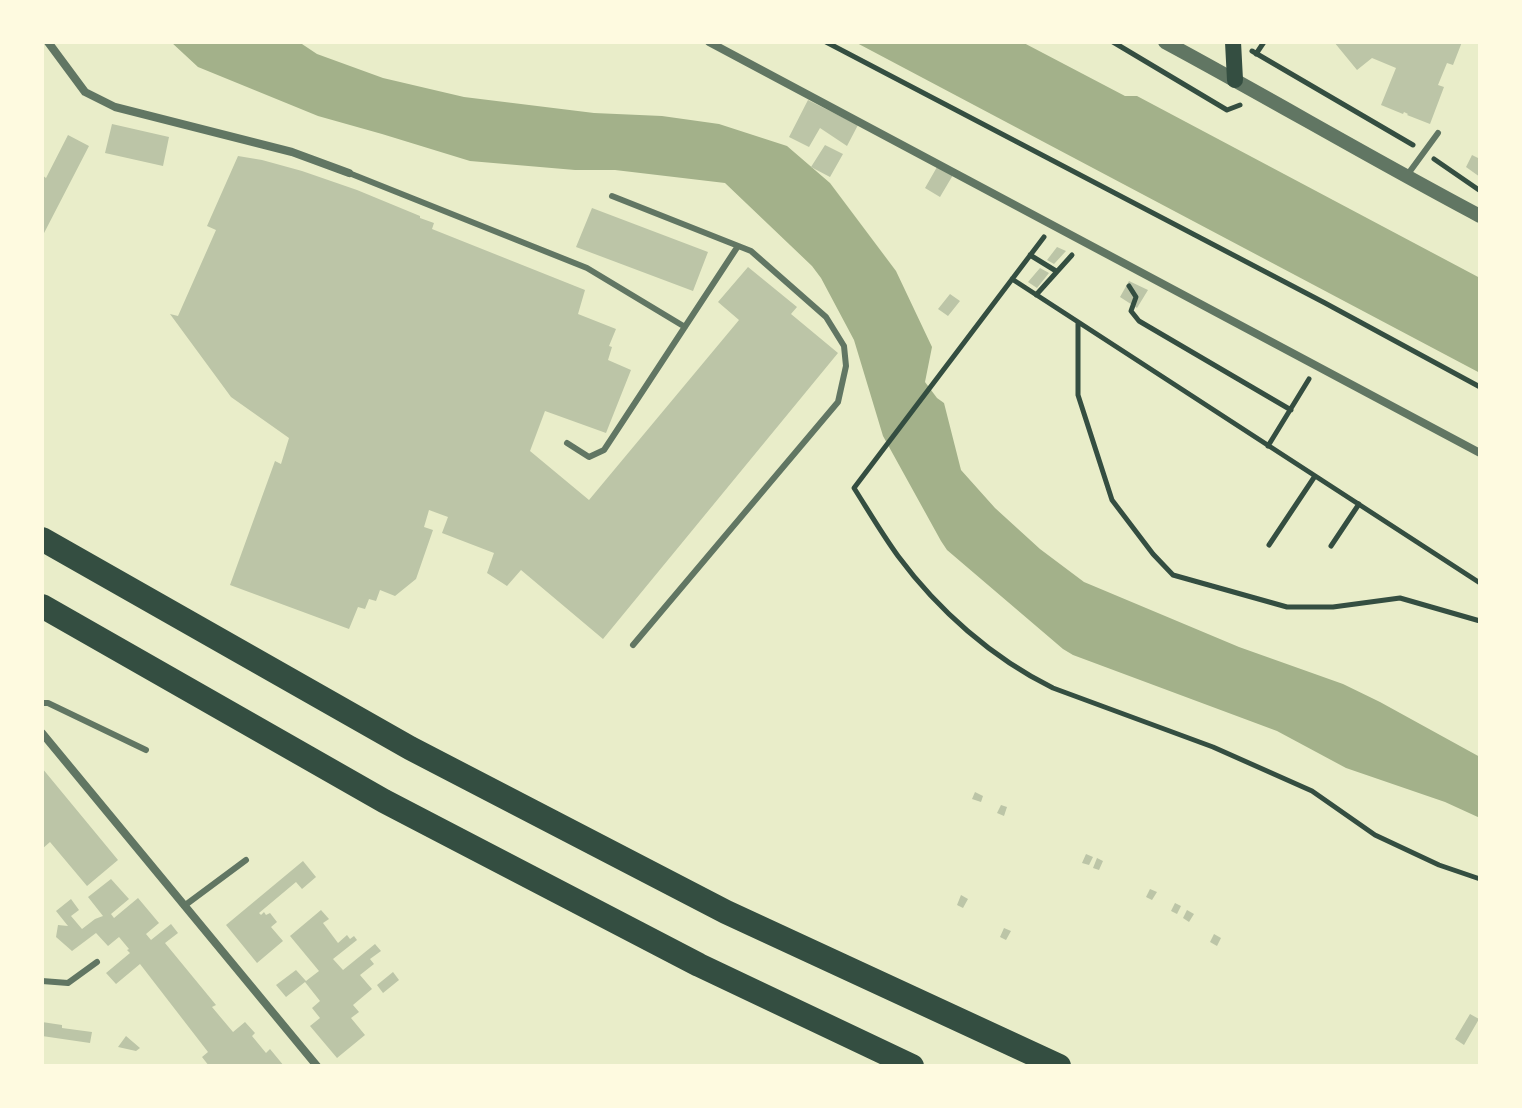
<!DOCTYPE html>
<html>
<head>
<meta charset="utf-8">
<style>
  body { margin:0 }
  #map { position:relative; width:1522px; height:1108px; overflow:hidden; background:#e9edc9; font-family:"Work Sans",sans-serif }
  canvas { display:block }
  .frame { position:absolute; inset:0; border:44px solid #fefae0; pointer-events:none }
</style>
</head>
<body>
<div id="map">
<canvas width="1522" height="1108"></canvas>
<div class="frame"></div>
</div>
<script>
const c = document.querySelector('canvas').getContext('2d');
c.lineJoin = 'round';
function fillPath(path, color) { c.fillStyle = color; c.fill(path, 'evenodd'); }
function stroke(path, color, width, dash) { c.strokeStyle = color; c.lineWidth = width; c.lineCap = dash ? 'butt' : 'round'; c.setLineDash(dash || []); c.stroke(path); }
fillPath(new Path2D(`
  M171 42H299L317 54 383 78 464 97 594 113 662 116 719 124 787 146 830 183 896 271 932 347 925 382 937 398 944 403 961 470 995 508 1040 549 1084 582 1239 647 1343 684 1380 702 1480 757V818L1445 802 1346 768 1277 731 1073 655 1063 649 947 550 941 541 883 436 854 340 821 278 812 266 725 183 615 170H575L470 161 382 134 318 116 198 67Z
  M855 42H1022L1125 96H1137L1480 278V373Z`), '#a3b18a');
fillPath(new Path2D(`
  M1334 42H1462L1453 65 1447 63 1438 85 1444 87 1430 124 1407 115 1408 114 1404 112 1403 114 1381 105 1396 68 1372 58 1357 70Z
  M808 100 858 125 847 146 820 128 809 147 789 137Z
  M112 124 169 137 163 166 105 153Z
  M68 135 89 146 42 237V175L46 178Z
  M825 145 843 154 830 177 811 167Z
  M1472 155 1480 159V177L1466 167Z
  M238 156 262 160 302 171 357 190 420 216V218L434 223 432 229 585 290 578 314 616 329 609 346 612 347 608 360 631 370 606 433 545 411 530 451 589 500 739 320 718 302 748 267 797 307 791 314 838 353 603 639 521 570 507 586 487 573 494 553 442 533 448 517 429 510 424 527 433 530 416 579 395 596 380 590 376 601 369 599 365 609 358 607 349 629 230 585 275 461 281 464 289 438 231 397 170 314 178 316 216 230 207 226Z
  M937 167 953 175 940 197 925 188Z
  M592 208 708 252 693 291 576 247Z
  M1057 247 1066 251 1054 264 1047 260Z
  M1040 268 1049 273 1037 288 1028 282Z
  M1129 281 1148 290 1137 308 1120 297Z
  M950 294 960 301 948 316 938 309Z
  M42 768 118 860 87 886 50 842 42 849Z
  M975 792 983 796 981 802 972 799Z
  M1001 805 1007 807 1004 816 997 813Z
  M1086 854 1093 857 1089 865 1082 863Z
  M1097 858 1103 861 1099 870 1093 868Z
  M303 861 316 877 302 889 296 882 259 913 261 915 264 912 266 915 270 913 277 922 271 927 283 941 257 963 226 925Z
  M111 879 129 899 111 914 114 918 138 898 159 923 146 934 151 940 171 924 178 933 165 943 216 1005 212 1007 233 1032 245 1022 255 1033 252 1036 266 1053 270 1049 284 1066H209L202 1057 208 1052 140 964 116 984 106 973 130 953 127 950 129 949 119 937 108 946 96 933 72 951 56 937 58 925 68 926 56 911 71 899 79 910 71 916 82 929 95 919 103 916 88 897Z
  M1150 889 1157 892 1152 900 1146 897Z
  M961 895 968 899 963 908 957 905Z
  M1175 903 1181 906 1177 914 1171 911Z
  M321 910 329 919 323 923 338 943 347 935 350 939 354 936 357 940 333 959 343 970 375 944 381 951 370 959 374 964 360 975 372 989 353 1005 359 1012 351 1018 365 1035 337 1058 310 1026 320 1018 312 1008 320 1001 305 982 286 997 276 985 296 970 306 981 319 971 290 936Z
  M1187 910 1194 914 1189 922 1183 918Z
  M1004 928 1011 931 1006 940 1000 937Z
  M1214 934 1221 938 1217 946 1210 942Z
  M393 972 399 980 383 993 377 985Z
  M1470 1014 1479 1019 1464 1045 1455 1039Z
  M42 1022 62 1025V1028L92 1032 90 1043 42 1036Z
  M126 1036 140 1048 136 1051 118 1047Z`), '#bcc5a7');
stroke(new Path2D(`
  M826 42 1325 303 1480 387
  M1113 42 1227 110 1240 105
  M1252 51 1413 145
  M1256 54 1264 42
  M1434 159 1479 190
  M1044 237 854 488C868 510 882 534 898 556 938 610 992 658 1053 688L1213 747 1312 791 1375 835 1439 865 1480 879
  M1030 255 1056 271
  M1012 279 1480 583
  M1129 286 1136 297 1131 311 1139 321 1291 410
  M1036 295 1072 255
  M1078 322V395L1112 500 1153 554 1173 575 1287 607H1333L1400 598 1480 621
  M1268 446 1309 379
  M1269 545 1315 476
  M1331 546 1359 504`), '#344e41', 5);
stroke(new Path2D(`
  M349 173 587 268 685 327
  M1408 174 1438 133
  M612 196 751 251 826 317 844 346 846 366 838 402 633 645
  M567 443 589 457 604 450 738 246
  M42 703H48L146 750
  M184 906 246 860
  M42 981 68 983 97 962`), '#617663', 6);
stroke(new Path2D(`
  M48 42 85 92 115 107 292 152 349 173
  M709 42 1480 453
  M42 733 317 1066`), '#617663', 8);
stroke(new Path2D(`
  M1165 42C1271 99 1374 160 1480 216`), '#617663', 14);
stroke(new Path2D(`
  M1233 42 1235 80`), '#344e41', 16);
stroke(new Path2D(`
  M42 539 410 748 726 912 1059 1066
  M42 606 384 801 699 965 912 1066`), '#344e41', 24);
</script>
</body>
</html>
